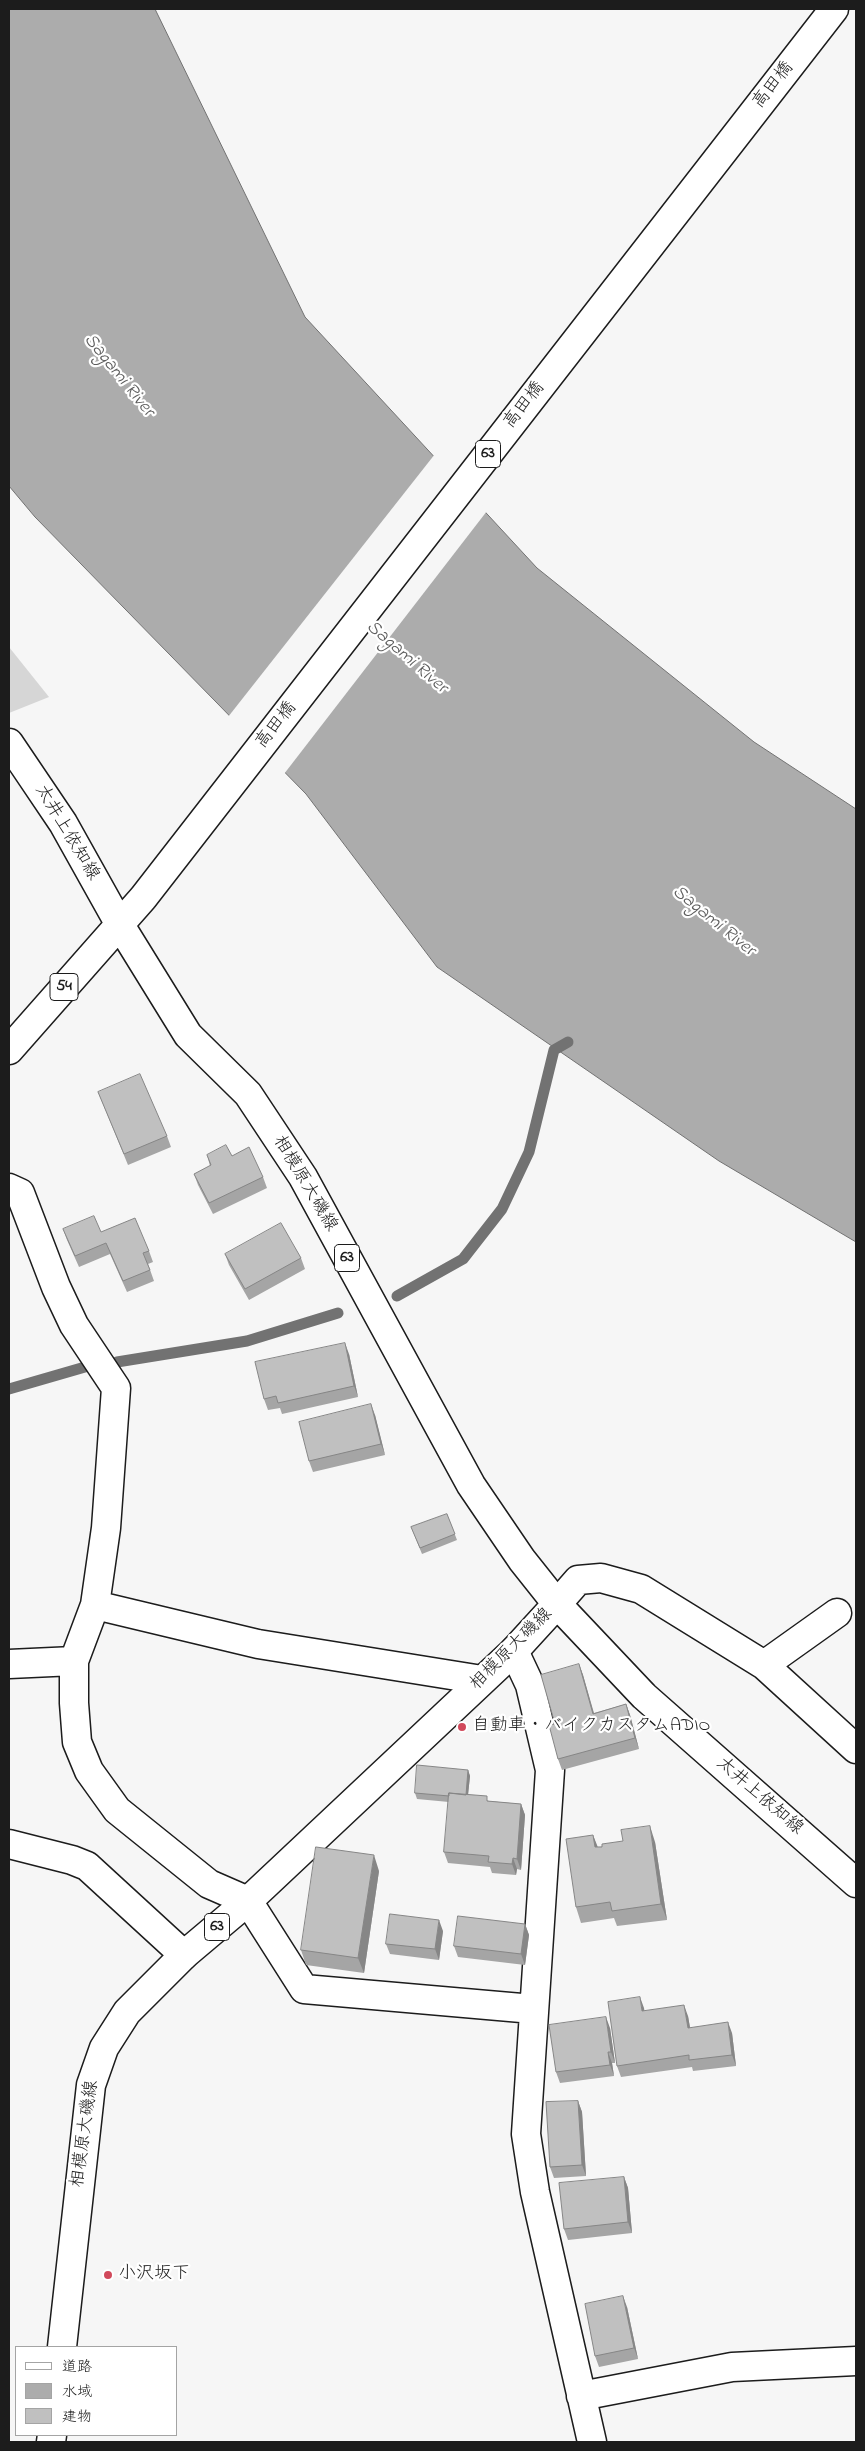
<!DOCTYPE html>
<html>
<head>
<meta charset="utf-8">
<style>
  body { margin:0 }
  #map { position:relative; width:865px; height:2451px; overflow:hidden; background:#f6f6f6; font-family:"Indie Flower","Klee One",sans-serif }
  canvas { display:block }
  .frame { position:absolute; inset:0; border:10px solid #1c1c1c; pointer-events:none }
  .legend { position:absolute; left:15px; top:2346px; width:162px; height:90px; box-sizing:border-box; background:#fff; border:1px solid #a4a4a4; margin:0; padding:6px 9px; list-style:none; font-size:15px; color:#1c1c1c }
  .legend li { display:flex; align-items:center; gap:10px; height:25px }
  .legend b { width:25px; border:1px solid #a4a4a4 }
</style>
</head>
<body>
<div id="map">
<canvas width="865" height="2451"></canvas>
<div class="frame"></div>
<ul class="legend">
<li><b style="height:6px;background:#fff"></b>道路</li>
<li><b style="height:14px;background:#acacac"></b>水域</li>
<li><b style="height:14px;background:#c0c0c0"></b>建物</li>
</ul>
</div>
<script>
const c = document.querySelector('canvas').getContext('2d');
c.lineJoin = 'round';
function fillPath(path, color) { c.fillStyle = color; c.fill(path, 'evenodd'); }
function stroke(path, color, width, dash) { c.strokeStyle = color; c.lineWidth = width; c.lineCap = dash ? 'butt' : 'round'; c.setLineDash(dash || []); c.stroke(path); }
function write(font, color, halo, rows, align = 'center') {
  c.font = font + ' "Indie Flower","Klee One",sans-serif'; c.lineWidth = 4.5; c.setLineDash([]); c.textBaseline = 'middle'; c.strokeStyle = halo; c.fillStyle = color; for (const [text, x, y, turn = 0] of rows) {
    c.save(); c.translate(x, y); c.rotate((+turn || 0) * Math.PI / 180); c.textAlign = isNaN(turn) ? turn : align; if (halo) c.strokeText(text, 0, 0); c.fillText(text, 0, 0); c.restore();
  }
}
fillPath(new Path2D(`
  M9 647 49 697 9 713Z`), '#d6d6d6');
const water = new Path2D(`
  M9 9H155L305 317 537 568 754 742 856 809V1242L719 1161 437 967 306 794 35 517 9 486Z`);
fillPath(water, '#acacac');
stroke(water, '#727272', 1);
fillPath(new Path2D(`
  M435 454 487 511 284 774 228 717Z`), '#f6f6f6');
stroke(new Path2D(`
  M397 1296 463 1259 502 1209 529 1152 554 1050 568 1042
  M117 1362 247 1341 338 1313
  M9 1389 85 1367`), '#727272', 11);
const minor = new Path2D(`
  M9 1188 20 1193 56 1287 74 1325 116 1388 106 1528 95 1605 74 1661V1703L77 1742 89 1771 117 1810 209 1884 248 1901 304 1989 533 2009
  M557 1604 578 1580 601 1578 641 1589 764 1665 856 1749
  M95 1605 258 1644 482 1680
  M514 1651 530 1685 550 1770 526 2134 535 2192 592 2442
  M9 1664 74 1661
  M764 1665 837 1613
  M9 1844 72 1860 87 1866 184 1955
  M581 2396 732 2367 856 2361`);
const major = new Path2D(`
  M9 743 63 823 120 925 188 1035 248 1094 303 1177 471 1485 522 1560 557 1604 644 1696 856 1883
  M9 1050 143 898 834 9
  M62 2347 91 2085 104 2048 127 2012 184 1955 248 1901 514 1651 557 1604
  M51 2442 52 2435`);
stroke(minor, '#1c1c1c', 31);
stroke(major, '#1c1c1c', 31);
stroke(minor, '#fff', 28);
stroke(major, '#fff', 28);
fillPath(new Path2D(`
  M98 1092 167 1136 171 1147 128 1165Z
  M207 1155 232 1156 263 1177 267 1188 213 1214 198 1185 194 1174 210 1166Z
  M63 1229 101 1232 149 1251 153 1262 148 1264 154 1281 127 1292 110 1254 79 1267 67 1240Z
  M225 1254 301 1258 305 1269 249 1300 229 1265Z
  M349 1354 358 1397 282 1414 280 1408 268 1410 264 1399Z
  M375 1415 385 1455 313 1472 309 1461Z
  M447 1514 457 1540 422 1554 411 1527Z
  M579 1664 583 1675 594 1713 626 1704 630 1715 639 1749 562 1770 558 1759 555 1724Z
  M468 1770 470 1776 468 1795 489 1801 521 1804 525 1815 521 1870 517 1869 516 1875 492 1873 490 1867 448 1863 444 1852 449 1802 417 1799 415 1793Z
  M593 1835 597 1847 655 1842 667 1920 617 1926 614 1918 581 1923 576 1907Z
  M379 1871 364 1973 306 1965 301 1950Z
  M525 1924 529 1935 525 1965 458 1957 454 1946Z
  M443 1931 439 1960 390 1954 386 1944Z
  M644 2008V2011L688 2016 690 2028 732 2033 736 2066 693 2071 692 2067 621 2077 617 2066Z
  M610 2028 615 2063H612L614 2076 560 2083 556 2072Z
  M578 2101 582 2112 586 2176 554 2178 550 2167Z
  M624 2177 628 2188 632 2233 568 2240 564 2229Z
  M627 2307 638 2359 599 2367 595 2356Z`), '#a5a5a5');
fillPath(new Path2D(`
  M345 1343 349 1354 358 1397 354 1386Z
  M371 1404 375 1415 385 1455 381 1444Z
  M579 1664 583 1675 597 1725 593 1714Z
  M626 1704 630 1715 639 1749 635 1738Z
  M468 1770 470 1776 467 1804 465 1798Z
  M521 1804 525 1815 521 1870 517 1859Z
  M650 1826 655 1842 667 1920 661 1904Z
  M593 1835 599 1850 595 1847Z
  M374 1855 379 1871 364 1973 358 1958Z
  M513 1858 517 1869 516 1875 512 1864Z
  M439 1920 443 1931 439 1960 435 1949Z
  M525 1924 529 1935 525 1965 521 1954Z
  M640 1997 644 2008 646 2022 642 2011Z
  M684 2005 688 2016 692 2039 688 2028Z
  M606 2017 610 2028 615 2063 611 2052Z
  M728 2022 732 2033 736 2066 732 2055Z
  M608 2052 612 2063 614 2076 610 2065Z
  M578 2101 582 2112 586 2176 582 2165Z
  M624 2177 628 2188 632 2233 628 2222Z
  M623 2296 627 2307 638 2359 634 2348Z`), '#868686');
const building = new Path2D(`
  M140 1074 167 1136 124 1154 98 1092Z
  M226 1145 232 1156 249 1147 263 1177 209 1203 194 1174 211 1165 207 1155Z
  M94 1216 101 1232 135 1218 149 1251 143 1253 150 1270 123 1281 106 1243 75 1256 63 1229Z
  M281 1223 301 1258 245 1289 225 1254Z
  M345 1343 354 1386 278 1403 276 1396 264 1399 255 1362Z
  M371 1404 381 1444 309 1461 299 1422Z
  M447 1514 455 1534 420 1548 411 1527Z
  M579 1664 593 1714 626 1704 635 1738 558 1759 549 1725 555 1724 541 1675Z
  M417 1765 468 1770 466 1795 449 1793V1796L415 1793Z
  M449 1793 487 1796V1801L521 1804 517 1859 513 1858 512 1864 488 1862 489 1856 444 1852Z
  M650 1826 661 1904 612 1911 610 1902 576 1907 566 1839 593 1835 595 1847H602V1844L623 1841 621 1830Z
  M316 1847 374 1855 358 1958 301 1950Z
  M390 1914 439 1920 435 1949 386 1944Z
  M458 1916 525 1924 521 1954 454 1946Z
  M640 1997 642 2011 684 2005 688 2028 728 2022 732 2055 689 2060V2055L617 2066 608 2002Z
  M606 2017 611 2052H608L610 2065 556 2072 549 2025Z
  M578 2101 582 2165 550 2167 546 2102Z
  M624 2177 628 2222 564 2229 559 2183Z
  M623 2296 634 2348 595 2356 585 2304Z`);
fillPath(building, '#c0c0c0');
stroke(building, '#868686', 1);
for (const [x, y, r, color] of [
  [462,1727,5,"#d1495b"],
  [108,2275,5,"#d1495b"]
]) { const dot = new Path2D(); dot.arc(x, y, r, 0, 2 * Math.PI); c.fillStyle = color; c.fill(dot); stroke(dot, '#fff', 2); }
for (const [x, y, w] of [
  [488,454,25],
  [64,987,28],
  [347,1258,25],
  [217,1927,25]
]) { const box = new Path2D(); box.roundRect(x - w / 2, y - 13.5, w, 27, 4); c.fillStyle = '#fff'; c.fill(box); stroke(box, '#1c1c1c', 1); }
write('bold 16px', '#1c1c1c', null, [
  ["63",488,454],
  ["54",64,987],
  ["63",347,1258],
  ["63",217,1927]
]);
write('18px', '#1c1c1c', '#fff', [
  ["高田橋",774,86,-52],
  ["高田橋",525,406,-52],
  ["高田橋",277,726,-52],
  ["太井上依知線",66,833,59],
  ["相模原大磯線",304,1184,59],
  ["相模原大磯線",512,1650,-45],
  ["太井上依知線",759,1797,41],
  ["相模原大磯線",86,2134,-82]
]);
write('18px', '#1c1c1c', '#fff', [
  ["自動車・バイクカスタムADIO",472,1727],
  ["小沢坂下",118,2275]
], 'left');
write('italic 19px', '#5d5d5d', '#fff', [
  ["Sagami River",118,376,51],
  ["Sagami River",406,658,41],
  ["Sagami River",713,922,39]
]);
</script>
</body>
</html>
